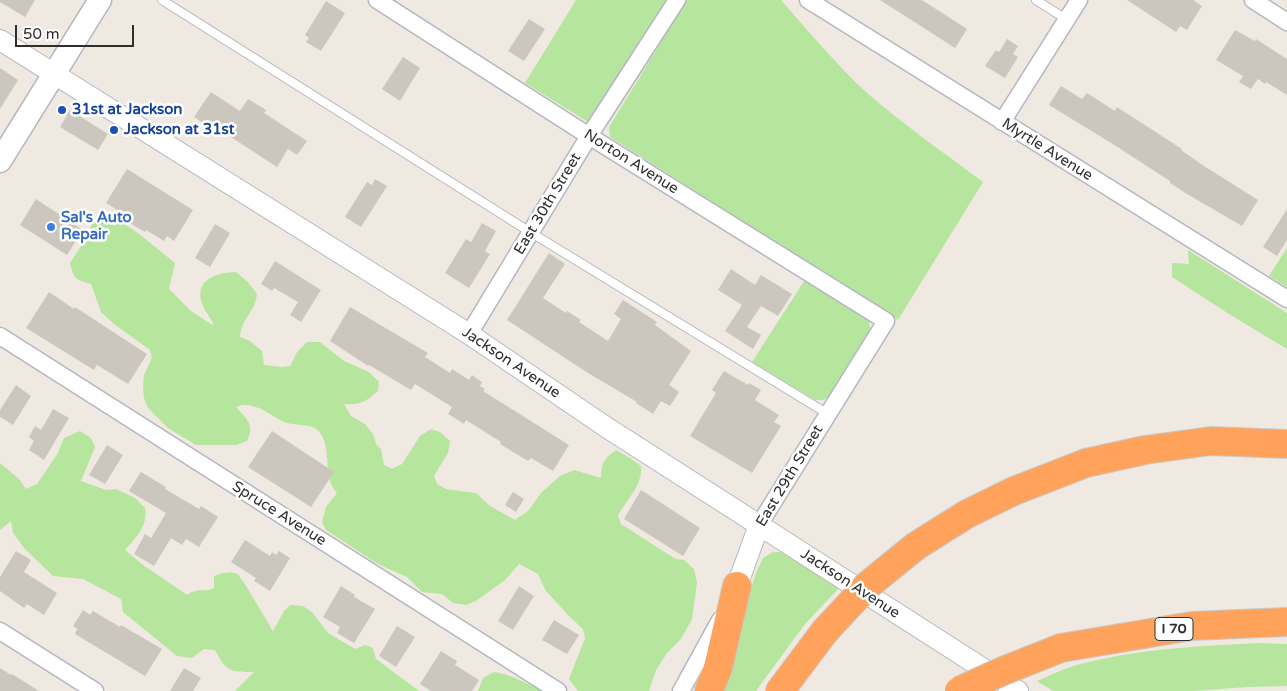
<!DOCTYPE html>
<html>
<head>
<meta charset="utf-8">
<style>
  body { margin:0 }
  #map { position:relative; width:1287px; height:691px; overflow:hidden; background:#efe9e1; font-family:"Varela Round",sans-serif }
  canvas { display:block }
  .scale { position:absolute; left:15px; top:25px; width:119px; height:22px; box-sizing:border-box; border:2px solid #2e2e2e; border-top:0; padding-left:6px; font-size:15px; line-height:18px; white-space:nowrap; color:#2e2e2e; -webkit-text-stroke:4px #fff; paint-order:stroke }
</style>
</head>
<body>
<div id="map">
<canvas width="1287" height="691"></canvas>
<div class="scale">50 m</div>
</div>
<script>
const c = document.querySelector('canvas').getContext('2d');
c.lineJoin = 'round';
function fillPath(path, color) { c.fillStyle = color; c.fill(path, 'evenodd'); }
function stroke(path, color, width, dash) { c.strokeStyle = color; c.lineWidth = width; c.lineCap = dash ? 'butt' : 'round'; c.setLineDash(dash || []); c.stroke(path); }
function write(font, color, halo, rows, align = 'center') {
  c.font = font + ' "Varela Round",sans-serif'; c.lineWidth = 5; c.setLineDash([]); c.textBaseline = 'middle'; c.strokeStyle = halo; c.fillStyle = color; for (const [text, x, y, turn = 0] of rows) {
    c.save(); c.translate(x, y); c.rotate((+turn || 0) * Math.PI / 180); c.textAlign = isNaN(turn) ? turn : align; if (halo) c.strokeText(text, 0, 0); c.fillText(text, 0, 0); c.restore();
  }
}
fillPath(new Path2D(`
  M576 0H669L593 122H588L525 83Z
  M687 0H781C809 32 836 64 867 93 904 125 944 153 983 182L898 320 610 137 609 127Z
  M105 218 116 219 138 233 175 263 169 289 191 311 214 326C212 319 206 313 203 306 192 280 216 273 236 272L248 282 257 294C255 313 241 318 240 337L250 341 262 351 264 365 282 367 290 366 297 352 307 342H320L344 361 369 372 379 382 378 391C365 402 361 405 344 404L351 416 365 424 373 434 376 444 381 449 384 465 392 469 402 464 420 436 431 429 440 432 450 441 448 453 434 476 437 484 446 489 476 493 490 506 515 520 528 511 541 493 560 476 574 470 601 478C601 464 604 458 616 450L630 458 641 466C643 484 627 500 618 515L621 524 663 551 676 559 684 560 694 569 697 583 692 619 681 639 667 653 656 670 649 691H578L569 679 585 638 583 629 571 618 546 591 538 574 519 564 505 580 476 601 466 605 453 603 442 594 422 592 407 577 378 564 326 530 322 522 326 507 337 493C323 478 331 456 323 438 316 420 296 428 282 421 268 414 253 400 236 407 247 419 255 425 247 441L236 445H196L168 428 148 408 144 398 143 388 144 375 152 358 150 350 114 324 101 312 91 284C76 280 74 279 70 263L89 234 92 223Z
  M1287 248V287L1269 276Z
  M1188 250 1287 313V349L1229 314 1172 277V263L1189 264Z
  M806 278 865 316 869 322 871 332 831 396 823 400H815L752 362Z
  M80 431 91 438 95 447 81 481 106 490 116 489 135 498 145 508C148 527 136 537 125 550L143 565 187 595C199 587 204 593 214 588V576C221 574 229 570 237 574 243 578 267 622 273 631L284 611 290 605 303 606 313 613 328 633 355 649 365 645 373 648 376 659 419 691H235L254 672C231 672 226 672 215 650L204 649 192 658 177 656 123 612 121 599 83 579 53 576 24 548 13 533 11 521 0 530V463L19 479 26 489 37 484 58 453 64 438Z
  M773 552H781L839 588 805 624 756 691H717L756 573 763 558Z
  M1259 643 1287 644V686L1247 687 1194 691H1053L1037 681C1051 675 1065 668 1080 664 1138 649 1198 646 1259 643Z
  M494 672C511 674 528 685 545 691H478L483 678Z`), '#b6e59e');
fillPath(new Path2D(`
  M0 0H35L25 17 0 2Z
  M880 0H922L967 29 955 48Z
  M1127 0H1193L1202 6 1187 30 1180 26 1176 32Z
  M326 1 345 13 321 51 306 42 309 38 305 35Z
  M529 19 545 29 524 61 508 51Z
  M1235 30 1255 41 1256 39 1287 59V95L1266 82 1265 84 1258 79 1251 89 1239 82 1243 76 1216 60Z
  M1007 39 1018 46 1013 54 1018 57 1005 78 985 66 996 50 999 52Z
  M403 57 420 68 400 101 382 89Z
  M0 68 18 80 0 109Z
  M1061 86 1082 99 1087 93 1115 111 1117 107 1182 149 1181 150 1204 166 1258 200 1242 226 1187 194 1170 183V181L1116 146 1049 105Z
  M211 92 240 111 248 99 266 110 264 113 307 141 297 155 288 149 277 167 214 126 213 129 194 117Z
  M70 110 108 134 98 150 60 127Z
  M127 169 193 210 174 241 167 236 164 241 146 230 145 232 128 222 130 218 106 203Z
  M375 179 387 186 361 227 345 217 367 182 372 185Z
  M36 199 83 230 67 255 20 225Z
  M1287 209V240L1277 256 1263 247Z
  M482 223 496 231 485 251 490 254 469 288 445 273 466 239 471 242Z
  M215 224 230 233 210 267 195 258Z
  M549 253 565 264 543 298 566 313 567 311 581 320 579 322 608 341 621 319 614 314 623 300 657 322 655 325 691 351 669 385 679 392 670 406 661 401 653 414 636 403 637 402 588 373 507 320Z
  M275 261 321 290 301 322 290 315 298 302 274 288 272 291 261 284Z
  M731 269 755 285 761 275 792 294 778 316 761 306 747 327 761 335 753 349 725 331 742 305 718 290Z
  M49 292 74 309 75 307 147 354 128 384 97 365 94 370 26 328Z
  M350 307 428 353 425 357 450 373 452 369 469 380 472 375 482 382 480 386 485 389 483 391 569 445 553 471 531 458 528 461 500 444 501 442 466 420 464 424 448 414 452 407 415 384 411 390 369 365 368 366 330 341Z
  M724 371 748 385 749 383 761 390 755 400 779 415 774 422 781 426 752 473 690 436 716 393 712 390Z
  M16 385 31 396 13 425 0 417V410Z
  M53 409 69 418 44 460 29 450 34 441 29 437 35 426 41 430Z
  M272 431 334 472 311 507 248 467Z
  M107 445 123 455 105 484 89 475Z
  M141 472 166 487 165 489 199 509 201 506 218 517 199 547 186 539 182 545 171 538 154 566 134 554 145 534 151 538 166 513 129 491Z
  M641 490 700 528 683 556 624 519Z
  M513 492 524 499 516 512 505 505Z
  M245 540 270 556 272 552 276 555 279 551 290 558 270 591 254 581 256 578 231 562Z
  M16 551 31 560 24 572 57 593 44 615 27 604 24 608 0 591V577Z
  M341 586 355 595 354 597 375 609 354 643 337 633 340 627 323 617Z
  M519 586 534 596 513 630 498 621Z
  M83 610 90 615 93 611 120 627 121 625 162 649 145 676 75 634 77 629 73 626Z
  M554 620 579 635 567 654 542 640Z
  M397 626 415 637 396 667 379 656Z
  M441 651 457 661 455 665 479 680 472 691H431L420 684Z
  M0 668 11 675 12 674 39 691H0Z
  M184 668 201 678 193 691H170Z`), '#cbc7bf');
const service = new Path2D(`
  M162 0 530 232 828 414
  M1036 0 1066 19`);
const minor = new Path2D(`
  M377 0 589 136 886 321 759 525
  M808 0 1287 299
  M1253 0 1287 22
  M1002 122 1079 0
  M469 334 589 136 677 0
  M0 336 558 691
  M0 631 95 691
  M681 691 720 620`);
const tertiary = new Path2D(`
  M0 40 469 334 606 427 1018 691
  M737 586 759 525`);
const secondary = new Path2D(`
  M0 161 100 0`);
const motorway = new Path2D(`
  M916 546 967 514 1014 491 1086 463 1145 450 1211 441 1287 444
  M1061 648 1192 626 1287 622
  M709 691 718 668 737 586
  M780 691 825 631`);
stroke(service, '#b4b7c1', 10);
stroke(minor, '#b4b7c1', 19);
stroke(tertiary, '#b4b7c1', 22);
stroke(secondary, '#b4b7c1', 25);
stroke(motorway, '#c9c9c9', 30);
stroke(service, '#fff', 8);
stroke(minor, '#fff', 16);
stroke(tertiary, '#fff', 20);
stroke(secondary, '#fff', 22);
stroke(motorway, '#ffa35c', 28);
const motorwayBridge = new Path2D(`
  M825 631 868 585 916 546
  M959 691 1003 671 1061 648`);
stroke(motorwayBridge, '#c9c9c9', 30, []);
stroke(motorwayBridge, '#ffa35c', 28);
for (const [x, y, r, color] of [
  [62,110,5,"#1a4fb4"],
  [114,130,5,"#1a4fb4"],
  [51,227,5,"#3f7fe0"]
]) { const dot = new Path2D(); dot.arc(x, y, r, 0, 2 * Math.PI); c.fillStyle = color; c.fill(dot); stroke(dot, '#fff', 2); }
for (const [x, y, w] of [
  [1174,629,38]
]) { const box = new Path2D(); box.roundRect(x - w / 2, y - 11.5, w, 23, 4); c.fillStyle = '#fff'; c.fill(box); stroke(box, '#2e2e2e', 1); }
write('bold 14px', '#2e2e2e', null, [
  ["I 70",1174,629]
]);
write('bold 15px', '#164399', '#fff', [
  ["31st at Jackson",72,110],
  ["Jackson at 31st",124,130]
], 'left');
write('15px', '#2e2e2e', '#fff', [
  ["Myrtle Avenue",1047,150,32],
  ["Norton Avenue",631,162,32],
  ["East 30th Street",548,204,-59],
  ["Jackson Avenue",511,363,34],
  ["East 29th Street",790,476,-59],
  ["Spruce Avenue",279,514,32],
  ["Jackson Avenue",850,584,33]
]);
write('bold 15px', '#366cbe', '#fff', [
  ["Sal's Auto",61,218],
  ["Repair",61,235]
], 'left');
</script>
</body>
</html>
